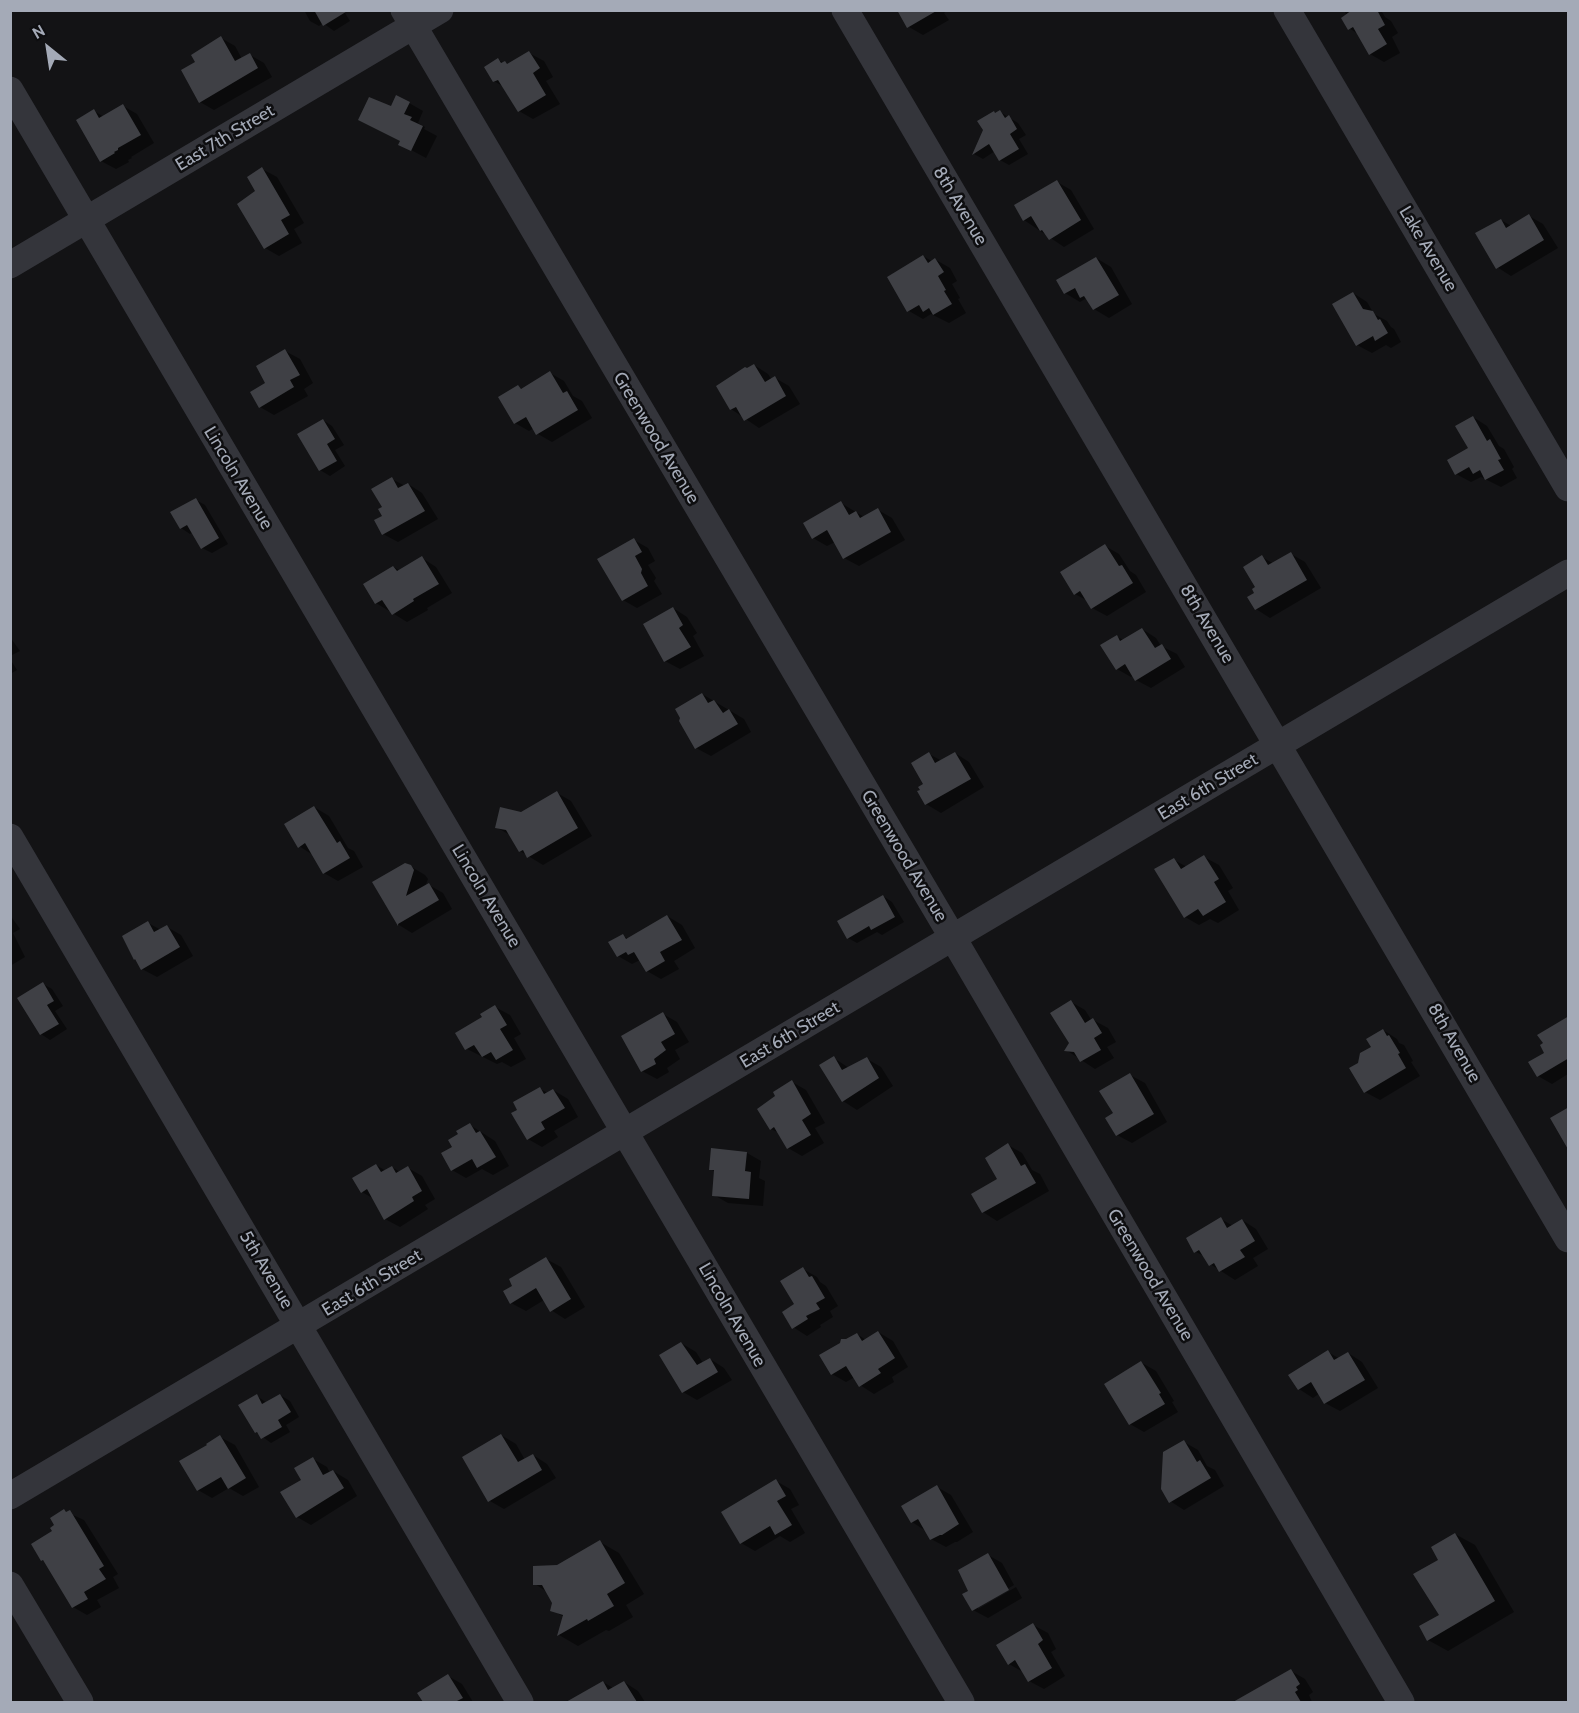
<!DOCTYPE html>
<html>
<head>
<meta charset="utf-8">
<style>
  body { margin:0 }
  #map { position:relative; width:1579px; height:1713px; overflow:hidden; background:#131315; font-family:Cabin,sans-serif }
  canvas { display:block }
  .frame { position:absolute; inset:0; border:12px solid #a4aab7; pointer-events:none }
  .north { position:absolute; left:18px; top:18px; width:60px; height:60px; -webkit-text-stroke:4px #0e0e10; paint-order:stroke; rotate:330deg; font-size:16px; font-weight:700; line-height:24px; text-align:center; color:#a4aab7 }
  .north::after { content:''; display:block; margin:auto; width:21px; height:27px; background:#a4aab7; clip-path:polygon(50% 0,100% 100%,50% 72%,0 100%) }
</style>
</head>
<body>
<div id="map">
<canvas width="1579" height="1713"></canvas>
<div class="frame"></div>
<div class="north">N</div>
</div>
<script>
const c = document.querySelector('canvas').getContext('2d');
c.lineJoin = 'round';
function fillPath(path, color) { c.fillStyle = color; c.fill(path, 'evenodd'); }
function stroke(path, color, width, dash) { c.strokeStyle = color; c.lineWidth = width; c.lineCap = dash ? 'butt' : 'round'; c.setLineDash(dash || []); c.stroke(path); }
function write(font, color, halo, rows, align = 'center') {
  c.font = font + ' Cabin,sans-serif'; c.lineWidth = 5; c.setLineDash([]); c.textBaseline = 'middle'; c.strokeStyle = halo; c.fillStyle = color; for (const [text, x, y, turn = 0] of rows) {
    c.save(); c.translate(x, y); c.rotate((+turn || 0) * Math.PI / 180); c.textAlign = isNaN(turn) ? turn : align; if (halo) c.strokeText(text, 0, 0); c.fillText(text, 0, 0); c.restore();
  }
}
fillPath(new Path2D(`
  M304 10H345V13L350 21 334 31 323 23 319 26 310 21Z
  M905 10H948L944 13 949 20 923 35 909 27Z
  M1344 10H1380L1382 12 1385 17 1391 21 1398 33 1392 37 1400 53 1384 62 1370 54 1358 34 1349 28 1347 16Z
  M221 38 235 46 242 59 250 55 264 63 272 77 214 110 200 102 197 63Z
  M529 53 544 61 553 77 546 81 560 104 533 119 519 111 504 87 494 81 498 60 509 65Z
  M409 103 423 111 418 123 425 127 424 129 437 136 426 158 400 144 402 141 392 108Z
  M123 106 137 114 154 143 131 157 132 158 128 160 129 162 116 169 101 161 94 111 104 117Z
  M1000 112 1018 123 1026 135 1019 139 1028 154 1009 165 1000 160 995 151 983 159 974 154 985 130 996 114Z
  M262 169 277 177 304 223 294 229 302 243 279 256 265 248 257 192Z
  M1057 182 1071 190 1094 229 1064 247 1024 220Z
  M1529 216 1543 224 1558 248 1511 276 1497 267 1501 220 1511 226Z
  M923 256 933 262 936 260 950 268 957 281 952 284 960 298 958 299 966 313 949 323 931 314 923 319 909 311Z
  M1096 258 1111 267 1132 304 1109 318 1094 309 1089 301 1085 299 1080 302 1065 293 1058 281Z
  M1353 293 1367 302 1374 314 1387 321 1391 327 1394 329 1401 342 1391 348 1386 345 1372 353 1357 345Z
  M285 351 300 359 313 383 304 389 308 396 274 415 260 407 267 383Z
  M754 365 768 374 772 380 775 378 789 386 800 404 759 428 731 409Z
  M550 373 564 381 573 396 582 401 592 418 552 442 538 434 534 428 529 431 515 423 518 387 522 389Z
  M1473 417 1487 426 1499 446 1504 449 1514 467 1512 469 1517 478 1501 487 1481 477 1471 482 1456 474 1470 449Z
  M323 420 332 426 344 445 335 450 345 466 330 476 320 470 299 434Z
  M392 479 405 486 408 484 422 493 438 519 398 542 383 534 376 521 384 516V508Z
  M196 500 205 505 228 544 212 553 202 548 193 532 190 534 181 528Z
  M841 503 864 517 878 510 892 518 905 540 859 566 844 558 835 542 827 546 813 538Z
  M634 540 648 548 655 561 648 565 656 578 654 581 662 594 637 608 623 600Z
  M1105 546 1119 554 1130 571 1136 575 1146 592 1107 616 1092 608 1088 601 1075 594Z
  M1291 554 1305 562 1321 588 1270 618 1256 609V594L1262 557 1274 564Z
  M422 558 436 567 452 593 427 608 428 610 407 622 376 603 394 567 400 571Z
  M673 608 687 617 697 633 693 636 704 656 680 669 665 661Z
  M1142 629 1156 638 1161 646 1177 654 1185 667 1151 688 1136 680 1134 675 1131 677 1117 669V637L1124 640Z
  M10 637 20 651 10 656Z
  M10 659 17 670 10 674Z
  M702 694 744 719 751 732 711 756 696 748Z
  M955 753 969 762 984 787 941 813 926 804 919 792 925 785 929 754 942 761Z
  M557 793 571 801 592 836 543 865 520 851 510 835 496 827Z
  M314 807 329 816 348 848 354 851 363 867 338 881 324 873 313 855 299 846Z
  M1204 857 1219 865 1233 888 1228 891 1239 910 1218 923 1210 919 1199 925 1185 917 1174 860 1187 867Z
  M410 866 425 875 428 879 425 887 429 885 443 893 452 909 412 933 399 925 374 883Z
  M883 896 892 902 904 922 882 935 877 932 857 943 848 938Z
  M10 915 20 929 13 933 25 957 10 966Z
  M667 916 682 925 695 948 674 961 679 969 661 979 647 971 640 960 632 964 618 956 623 936 629 939Z
  M148 923 161 930 167 927 181 935 193 956 157 977 142 969Z
  M43 984 52 989 63 1006 55 1011 67 1029 50 1040 41 1034Z
  M1071 1002 1085 1010 1092 1021 1093 1020 1108 1028 1116 1042 1107 1047 1114 1058 1095 1069 1066 1050 1070 1043Z
  M495 1007 510 1015 521 1034 514 1038 526 1059 511 1067 502 1062 497 1064 467 1049 484 1018Z
  M663 1014 677 1022 689 1042 675 1050 680 1059 667 1068 669 1072 657 1079 642 1071Z
  M1568 1018V1074L1552 1084 1538 1076 1546 1053Z
  M1383 1030 1397 1039 1399 1043 1404 1045 1413 1061 1411 1062 1420 1076 1380 1100 1365 1092 1359 1064 1373 1047Z
  M834 1058 849 1068 867 1059 881 1067 893 1086 857 1110 843 1101Z
  M1130 1075 1145 1083 1167 1122 1132 1143 1117 1135 1115 1114Z
  M792 1082 806 1090 825 1123 815 1128 824 1143 802 1156 788 1148 779 1133 771 1129Z
  M540 1089 548 1093 553 1090 568 1099 578 1117 554 1131 558 1137 542 1147 528 1139Z
  M470 1125 495 1141 509 1166 493 1175 482 1169 466 1178 452 1170 454 1147Z
  M1008 1145 1022 1153 1032 1170 1040 1174 1049 1191 997 1221 983 1212 999 1180Z
  M747 1153 761 1161 759 1178 765 1181 763 1206 728 1203 714 1195 716 1172 710 1169Z
  M376 1165 386 1171 392 1167 400 1172 408 1168 422 1176 435 1199 425 1205 428 1209 400 1227 385 1219 374 1199 362 1192Z
  M1221 1219 1233 1226 1242 1220 1256 1229 1268 1249 1253 1258 1258 1266 1235 1280 1210 1264 1206 1257 1196 1252Z
  M546 1259 561 1267 585 1307 565 1319 551 1310 544 1300 526 1311 511 1303Z
  M803 1269 817 1277 820 1282 826 1286 838 1306 830 1311 833 1317 820 1325 821 1327 807 1336 793 1327Z
  M878 1332 893 1341 908 1367 892 1377 894 1382 874 1394 860 1385 855 1377 846 1382 832 1374 857 1334 866 1340Z
  M681 1343 696 1352 703 1363 710 1359 724 1368 732 1380 697 1400 683 1392Z
  M1328 1352 1340 1359 1348 1353 1362 1362 1378 1388 1340 1411 1325 1403 1320 1393 1313 1398 1299 1389Z
  M1142 1363 1156 1371 1174 1401 1172 1402 1178 1412 1144 1432 1130 1424Z
  M280 1395 290 1401 299 1417 286 1425 290 1432 271 1443 256 1432 257 1396 267 1403Z
  M501 1435 516 1444 525 1460 533 1455 547 1464 556 1478 504 1509 490 1501Z
  M220 1437 235 1445 259 1487 243 1496 229 1488 212 1498 198 1490Z
  M1184 1442 1198 1450 1207 1466 1215 1470 1224 1486 1184 1510 1170 1501Z
  M313 1459 327 1467 330 1473 333 1471 348 1480 357 1496 311 1525 297 1517 303 1480Z
  M776 1481 790 1489 799 1505 791 1509 805 1533 790 1542 780 1536 755 1551 741 1543Z
  M937 1487 951 1495 973 1532 957 1542H955L946 1547 931 1539 926 1531 912 1522 903 1506Z
  M64 1511 84 1520 118 1574 113 1577 119 1588 97 1600 101 1607 87 1615 73 1607 47 1563 42 1560Z
  M1455 1534 1475 1545 1514 1612 1448 1651 1428 1640 1441 1615 1440 1560Z
  M600 1542 619 1553 644 1594 626 1605 633 1617 609 1631 606 1630 578 1646 559 1635 564 1617 552 1610 554 1603 547 1592 535 1584 558 1567Z
  M988 1555 1002 1563 1014 1585 978 1606V1609L1016 1587 1022 1598 988 1618 973 1610 970 1591Z
  M1033 1625 1048 1633 1056 1649 1051 1652 1065 1676 1044 1689 1029 1681 1023 1672 1009 1664Z
  M1291 1671 1305 1679 1313 1692 1309 1695 1312 1702H1255L1250 1694Z
  M448 1676 462 1684 473 1702H424L419 1693Z
  M603 1682 613 1688 624 1682 638 1691 645 1702H570Z`), '#0007');
fillPath(new Path2D(`
  M314 10H349L323 26Z
  M897 10H938L907 28Z
  M1352 10H1377L1385 25 1378 29 1387 44 1369 55 1353 27 1348 30 1341 18Z
  M221 36 235 61 250 53 258 68 199 103 181 70 195 62 191 55Z
  M529 51 540 68 533 73 546 95 518 112 498 80 493 82 484 67 498 58 501 63 505 61 507 64Z
  M396 95 410 102 404 114 412 117 410 120 423 126 411 151 398 145 400 141 358 120 369 97 391 106Z
  M123 104 141 135 118 148V150L114 152 115 153 100 162 76 120 94 109 99 118Z
  M1000 110 1005 118 1009 115 1017 129 1010 134 1019 149 999 161 989 144 972 155 983 130 977 121 994 111 995 113Z
  M262 167 290 215 281 220 289 234 264 249 237 204 255 191 247 177Z
  M1057 180 1081 220 1049 240 1042 230 1040 231 1031 216 1023 221 1014 205Z
  M1529 214 1544 240 1496 269 1475 233 1501 219 1506 228Z
  M923 255 928 263 935 258 944 272 938 276 946 290 944 291 952 304 933 315 929 308 923 312 919 305 907 312 887 277Z
  M1096 257 1119 295 1093 310 1084 296 1080 298 1075 288 1064 294 1056 280Z
  M1353 292 1363 309 1373 311 1378 320 1380 319 1388 333 1375 341 1373 336 1356 346 1332 304Z
  M285 349 300 375 290 380 294 387 259 408 250 392 265 383 256 366Z
  M754 364 765 382 775 376 786 396 744 421 736 407 730 410 716 386 745 367 747 368Z
  M550 371 563 393 567 391 578 410 536 435 526 417 514 424 498 397 518 385 521 389Z
  M1473 416 1487 441 1490 439 1501 459 1498 460 1504 470 1485 480 1480 470 1473 474 1469 467 1455 475 1447 460 1468 448 1455 426Z
  M323 419 335 439 327 444 337 461 319 471 297 434Z
  M392 477 398 488 408 483 425 511 382 535 374 520 382 516 378 509 382 507 371 489Z
  M196 498 219 538 201 549 187 525 180 529 170 512Z
  M841 501 849 515 856 511 860 518 878 508 891 532 843 559 827 530 812 539 803 523Z
  M634 538 642 552 635 556 642 569 641 573 648 586 622 601 597 559Z
  M1105 544 1119 566 1122 565 1133 583 1091 609 1080 591 1074 595 1060 572Z
  M1291 552 1307 580 1255 610 1247 597 1254 593 1252 589 1255 587 1243 567 1262 555 1268 565Z
  M422 556 439 584 413 599 414 601 392 615 382 600 375 604 363 584 393 566 397 571Z
  M673 607 683 625 679 628 691 647 664 662 643 624Z
  M1142 628 1155 648 1162 644 1171 659 1135 681 1125 664 1116 670 1100 645 1117 635 1120 641Z
  M702 693 708 703 714 700 723 713 729 709 738 724 695 749 679 721 680 718 675 709Z
  M929 752 935 763 955 752 971 779 925 805 917 791 920 790 918 787 923 784 911 763Z
  M557 791 578 828 527 858 523 850 519 852 506 830 495 828 500 807 521 812Z
  M314 806 337 843 340 841 350 858 323 874 305 843 298 848 284 824Z
  M1204 855 1219 879 1214 882 1226 902 1203 916 1198 909 1184 918 1154 869 1174 858 1181 869Z
  M405 863 411 865 414 870 406 896 429 883 439 900 398 924V926L372 882Z
  M883 895 895 917 871 930 869 926 847 939 837 921Z
  M667 915 682 940 660 952 665 961 646 972 634 952 628 955 626 952 617 957 608 942 623 934 626 939Z
  M148 921 154 932 167 925 180 947 141 970 135 959 134 960 122 936Z
  M43 982 54 1001 47 1005 59 1024 40 1035 17 998Z
  M1071 1000 1085 1023 1093 1018 1102 1033 1094 1038 1101 1050 1080 1062 1074 1052 1064 1051 1069 1043 1050 1013Z
  M495 1005 507 1025 500 1029 513 1050 496 1060 491 1052 482 1057 474 1045 465 1050 455 1033 482 1017 480 1014Z
  M663 1012 675 1034 661 1042 666 1050 654 1059 656 1064 641 1072 621 1036Z
  M1569 1016V1058L1537 1077 1528 1062 1544 1053 1540 1045 1543 1043 1537 1035Z
  M1383 1029 1387 1036 1389 1035 1400 1053 1398 1054 1406 1068 1364 1093 1349 1068 1358 1063 1360 1053 1371 1047 1366 1039Z
  M834 1056 842 1070 867 1057 879 1078 842 1102 819 1065Z
  M1130 1073 1154 1114 1116 1136 1105 1118 1113 1113 1099 1091Z
  M792 1080 811 1114 802 1120 811 1135 787 1149 774 1127 770 1130 757 1109 775 1096 773 1092Z
  M540 1087 544 1094 553 1089 565 1108 541 1122 545 1129 527 1140 511 1113 517 1110 513 1102Z
  M1569 1107V1151L1550 1118Z
  M470 1123 476 1133 480 1131 496 1157 477 1168 472 1159 451 1171 441 1153 452 1147 448 1140 458 1134 456 1131Z
  M1008 1143 1021 1166 1025 1164 1036 1183 982 1213 971 1194 997 1179 985 1158Z
  M711 1148 747 1152 745 1171 751 1172 749 1199 712 1196 714 1170H709Z
  M376 1164 381 1172 392 1166 396 1173 408 1166 422 1191 412 1197 414 1201 384 1220 367 1189 361 1193 352 1178Z
  M1221 1217 1227 1228 1242 1219 1255 1241 1240 1250 1245 1257 1219 1272 1214 1263 1209 1266 1199 1250 1194 1253 1186 1238Z
  M546 1257 571 1299 550 1312 536 1288 510 1304 503 1291 512 1286 509 1279Z
  M803 1267 809 1277 812 1276 825 1298 816 1303 820 1309 806 1316 808 1319 792 1329 782 1312 794 1304 780 1281Z
  M878 1331 895 1358 878 1369 881 1373 859 1387 846 1366 831 1375 819 1355 840 1343 841 1339H846L857 1333 862 1341Z
  M681 1342 697 1365 710 1358 718 1372 682 1393 659 1355Z
  M1328 1350 1334 1360 1348 1352 1365 1380 1324 1404 1311 1382 1298 1390 1288 1375Z
  M1141 1361 1161 1393 1159 1394 1165 1404 1129 1425 1104 1384Z
  M257 1394 262 1404 280 1394 291 1412 278 1420 282 1427 261 1439 257 1432 255 1433 238 1405Z
  M501 1434 518 1462 533 1454 542 1470 488 1502 462 1457Z
  M220 1435 246 1478 228 1489 221 1477 197 1491 179 1461 207 1445 206 1444Z
  M1184 1440 1197 1462 1200 1460 1211 1478 1169 1503 1161 1489 1163 1452Z
  M313 1457 323 1475 333 1470 344 1488 296 1518 280 1492 301 1480 294 1468Z
  M776 1479 786 1496 777 1501 792 1525 775 1535 770 1526 740 1544 721 1512Z
  M937 1485 959 1524 942 1535H940L930 1540 918 1519 911 1523 901 1506Z
  M64 1509 66 1512 70 1510 104 1566 99 1569 106 1579 84 1592 88 1599 72 1608 43 1560 41 1561 31 1544 52 1531 50 1528 54 1525 50 1518Z
  M1455 1533 1495 1601 1427 1641 1419 1626 1439 1615 1413 1574 1438 1560 1431 1547Z
  M600 1540 625 1583 607 1594 614 1606 588 1621 587 1619 557 1636 563 1615 550 1611 552 1603 542 1585H533V1566L557 1565Z
  M988 1553 1009 1590 972 1611 962 1594 968 1591 958 1570Z
  M1033 1623 1043 1640 1038 1644 1052 1668 1028 1682 1015 1660 1008 1665 996 1645Z
  M1291 1669 1300 1684 1296 1687 1298 1690 1295 1692 1301 1702H1233Z
  M448 1674 463 1698 455 1702H423L417 1693Z
  M603 1681 608 1690 624 1681 637 1702H566Z`), '#3f4045');
stroke(new Path2D(`
  M404 10 953 938 1401 1702
  M845 10 1568 1239
  M1287 10 1568 488
  M10 90 961 1702
  M10 265 440 10
  M10 837 520 1702
  M10 1496 1568 573
  M10 1585 80 1702`), '#34353b', 27);
write('18px', '#a4aab7', '#0e0e10', [
  ["East 7th Street",225,138,-31],
  ["8th Avenue",960,206,59],
  ["Lake Avenue",1428,249,59],
  ["Greenwood Avenue",656,438,59],
  ["Lincoln Avenue",238,478,59],
  ["8th Avenue",1207,624,59],
  ["East 6th Street",1208,787,-31],
  ["Greenwood Avenue",904,856,59],
  ["Lincoln Avenue",486,896,59],
  ["East 6th Street",790,1035,-31],
  ["8th Avenue",1454,1043,60],
  ["5th Avenue",266,1270,59],
  ["Greenwood Avenue",1150,1275,59],
  ["East 6th Street",372,1283,-31],
  ["Lincoln Avenue",732,1315,60]
]);
</script>
</body>
</html>
